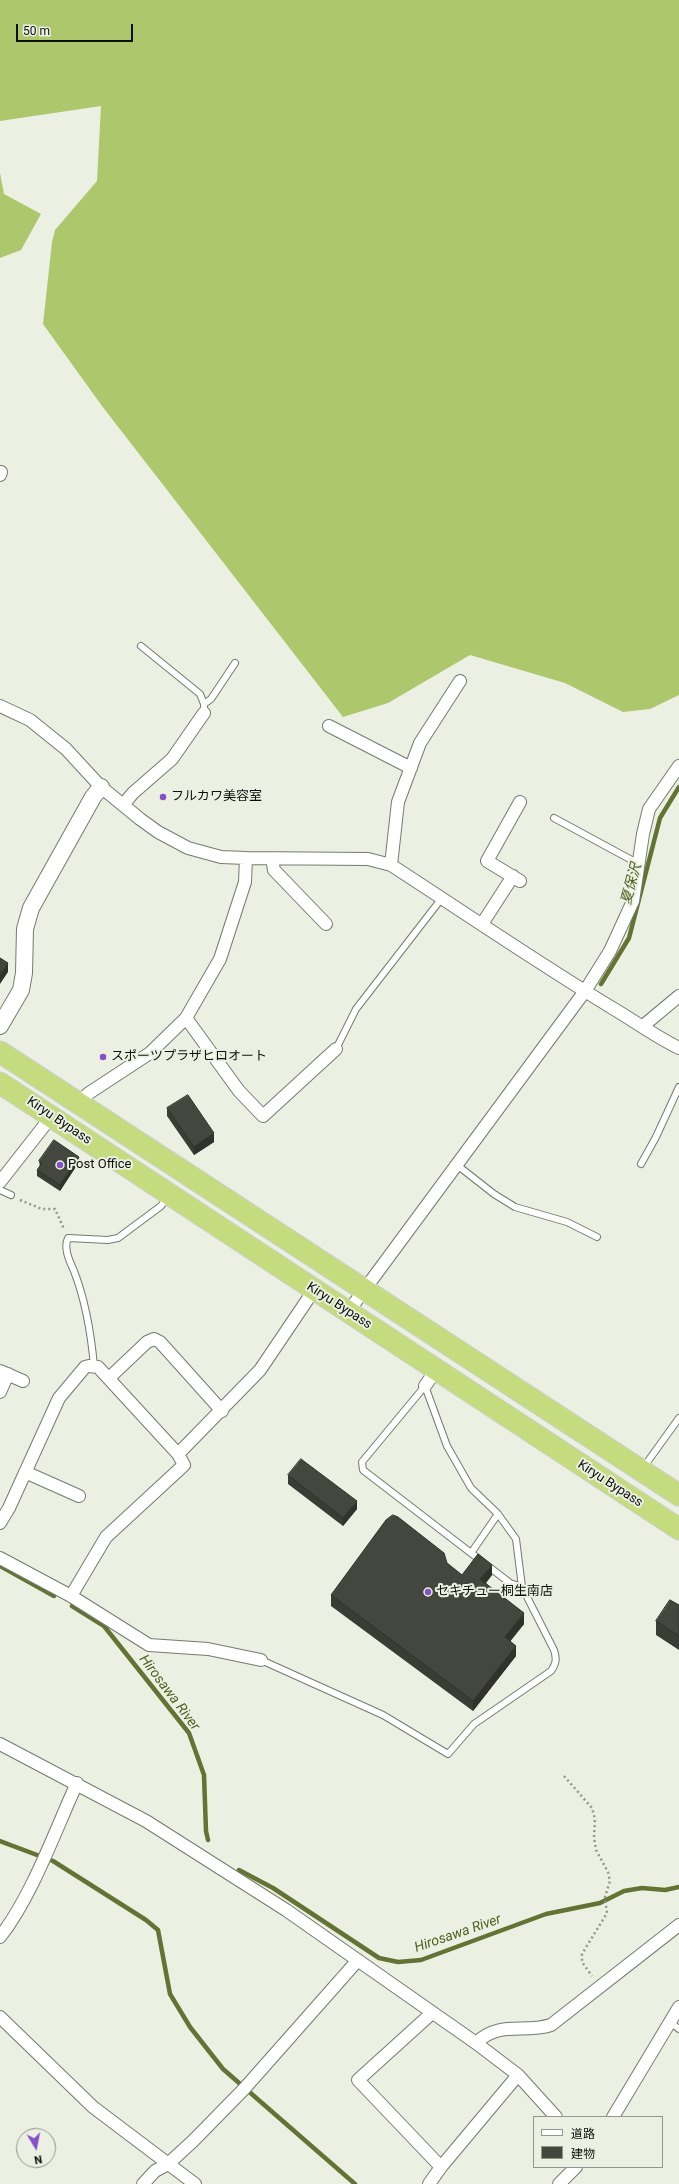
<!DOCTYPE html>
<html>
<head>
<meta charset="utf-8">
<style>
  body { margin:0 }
  #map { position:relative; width:679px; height:2184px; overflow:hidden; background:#ebf0e3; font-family:Roboto,"Noto Sans JP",sans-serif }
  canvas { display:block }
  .legend { position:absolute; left:533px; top:2116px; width:130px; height:52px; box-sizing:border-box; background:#ebf0e3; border:1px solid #93968d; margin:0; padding:5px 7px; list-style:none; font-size:12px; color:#0e0f0b }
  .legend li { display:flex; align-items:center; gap:8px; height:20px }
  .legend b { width:20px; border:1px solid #93968d }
  .north { position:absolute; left:16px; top:2128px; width:40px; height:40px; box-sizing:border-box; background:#ebf0e3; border:1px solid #93968d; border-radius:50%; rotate:170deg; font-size:11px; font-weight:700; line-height:16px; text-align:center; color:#0e0f0b }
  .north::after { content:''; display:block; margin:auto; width:14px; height:18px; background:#8750c7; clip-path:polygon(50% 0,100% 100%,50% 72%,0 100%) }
  .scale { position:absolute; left:16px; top:24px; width:117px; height:18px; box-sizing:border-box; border:2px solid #0e0f0b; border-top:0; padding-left:5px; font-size:12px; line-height:14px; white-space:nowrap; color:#0e0f0b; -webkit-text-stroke:3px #ebf0e3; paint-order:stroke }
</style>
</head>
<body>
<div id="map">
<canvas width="679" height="2184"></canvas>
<ul class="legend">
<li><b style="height:5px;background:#fff"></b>道路</li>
<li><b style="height:11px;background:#44473d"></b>建物</li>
</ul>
<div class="north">N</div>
<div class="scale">50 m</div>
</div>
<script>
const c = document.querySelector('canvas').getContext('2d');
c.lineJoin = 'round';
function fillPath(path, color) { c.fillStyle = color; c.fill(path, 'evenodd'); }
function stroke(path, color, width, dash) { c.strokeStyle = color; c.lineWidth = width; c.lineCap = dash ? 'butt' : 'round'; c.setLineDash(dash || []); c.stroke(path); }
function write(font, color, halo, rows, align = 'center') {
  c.font = font + ' Roboto,"Noto Sans JP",sans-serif'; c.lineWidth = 4; c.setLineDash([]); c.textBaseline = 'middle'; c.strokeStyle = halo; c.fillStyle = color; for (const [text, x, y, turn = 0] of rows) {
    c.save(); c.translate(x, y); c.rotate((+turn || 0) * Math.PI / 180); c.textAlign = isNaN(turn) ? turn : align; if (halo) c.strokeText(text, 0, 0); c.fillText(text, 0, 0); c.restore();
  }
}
fillPath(new Path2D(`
  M0 0H679V695L650 709 623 712 565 683 470 655 388 703 343 717 102 406 43 324 52 242 55 230 97 181 101 106 0 121Z
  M0 173 4 194 41 214 21 250 0 258Z`), '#adc76c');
stroke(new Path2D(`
  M601 984 629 938 660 818 679 787
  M0 1566 54 1596
  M72 1606 104 1626 189 1733 204 1775 206 1831 208 1840
  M0 1841 53 1861 146 1920 158 1930 170 1994 190 2027 223 2069 355 2184
  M239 1870 273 1888 379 1958 398 1962 421 1960 546 1914 600 1903 624 1891 642 1888 665 1890 679 1887`), '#637333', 4.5);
const service = new Path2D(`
  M141 646 200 694 204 704V713
  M204 704 211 699 235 663
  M554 818 639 864
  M336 1049 356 1009 442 898
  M641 1164 656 1137 679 1087
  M457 1165 494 1194 515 1207 567 1222 597 1237
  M0 1190 11 1195
  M94 1366C91 1333 86 1302 74 1271 70 1262 63 1248 68 1238L108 1240 118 1238 161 1206 168 1197
  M425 1386 362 1462 363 1470 510 1583 522 1587
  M643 1468 679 1418
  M471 1553 498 1514
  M261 1660 383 1715 448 1754 474 1724 551 1671C556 1664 557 1659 554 1650L522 1587 516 1539 498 1514 471 1488 447 1446 425 1386
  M670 2022 679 2029`);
const minor = new Path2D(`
  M0 475 1 472
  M0 706 30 720 66 749 101 787 140 819 158 832 188 848 221 857 246 858 368 859 391 865C465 913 538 963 614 1009 636 1022 656 1037 679 1048
  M329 726 411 768
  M520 802 487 861 520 881
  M123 805 133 793 172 759 204 713
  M272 859 274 870 326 924
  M391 865 398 802 420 743 460 681
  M482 924 513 876
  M186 1018 239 1091 263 1116 336 1049
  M643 1026 679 996
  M78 1103 89 1093 150 1053 186 1018 220 959 245 882 246 858
  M0 1182 51 1117
  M348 1312 585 991 610 951 633 901 643 834 649 809 679 766
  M0 1371 23 1381
  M109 1378 147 1342 154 1339 160 1342 222 1411
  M425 1386 436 1370
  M0 1392 8 1374
  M178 1454 260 1370 314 1290
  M25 1472 79 1496
  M0 1523 9 1508 59 1398 85 1367 89 1366 98 1367 178 1454 184 1465 106 1537 71 1596
  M0 1558 71 1596 149 1645 208 1649 261 1660
  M0 1744 146 1821 286 1910 476 2043 518 2075 556 2117
  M0 1937C32 1896 55 1831 77 1783
  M432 2013 358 2080 441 2167
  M0 2017 93 2107 195 2184
  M476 2043C500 2020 523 2034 551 2025L679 1925
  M613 2117 679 2007
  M143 2184 155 2171 168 2164 193 2141 244 2089 358 1960
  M429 2184 441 2167 518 2075
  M559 2184 576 2167`);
const tertiary = new Path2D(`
  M0 1026 21 990 24 973 25 929 31 908 93 797 101 787`);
const trunk = new Path2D(`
  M0 1052 679 1495
  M0 1083 679 1529`);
stroke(service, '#767a6e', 8);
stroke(minor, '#767a6e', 14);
stroke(tertiary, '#767a6e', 18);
stroke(trunk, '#cfcfce', 23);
stroke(new Path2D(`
  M20 1200 42 1209H55L64 1229
  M564 1776 592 1808 595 1819 594 1837 596 1850 608 1872 610 1881 605 1897 607 1913 582 1954V1962L592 1976`), '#93968d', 2.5, [2, 3]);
stroke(service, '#fff', 6);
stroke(minor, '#fff', 12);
stroke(tertiary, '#fff', 16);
stroke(trunk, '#c4dc7e', 21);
fillPath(new Path2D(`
  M167 1108 214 1142 194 1155 167 1116Z
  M39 1161 79 1162 60 1191 37 1176V1170L40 1167Z
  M288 1475 357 1509 343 1526 288 1484Z
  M447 1563 462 1575H492L486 1583 524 1624 510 1641 516 1656 473 1711 331 1606V1595Z
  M679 1605V1650L656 1635V1621Z`), '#3a3d34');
fillPath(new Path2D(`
  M8 963V972L0 984V975Z
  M214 1133V1142L194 1155V1147Z
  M79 1157V1162L60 1191V1185Z
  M357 1501V1509L343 1526V1518Z
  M492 1565V1575L480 1590V1579Z
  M524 1613V1624L505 1648V1637Z
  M516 1646V1656L473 1711V1701Z`), '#30322b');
const building = new Path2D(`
  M0 958 8 963 0 975Z
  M188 1095 214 1133 194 1147 167 1108Z
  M54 1140 79 1157 60 1185 37 1170 42 1163 39 1161Z
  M301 1459 357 1501 343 1518 288 1475Z
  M393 1515 398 1517 444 1553 447 1563 462 1575 478 1554 492 1565 480 1579 524 1613 505 1637 516 1646 473 1701 331 1595 386 1520Z
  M670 1600 679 1605V1636L656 1621Z`);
fillPath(building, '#44473d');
stroke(building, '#30322b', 1);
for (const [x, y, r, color] of [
  [163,797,4,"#8750c7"],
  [103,1057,4,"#8750c7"],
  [60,1165,4,"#8750c7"],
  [428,1592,4,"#8750c7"]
]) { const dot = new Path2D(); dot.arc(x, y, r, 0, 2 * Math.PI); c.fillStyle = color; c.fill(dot); stroke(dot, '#ebf0e3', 1.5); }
write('13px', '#0e0f0b', '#ebf0e3', [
  ["フルカワ美容室",171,797],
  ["スポーツプラザヒロオート",111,1057],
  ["Post Office",68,1165],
  ["セキチュー桐生南店",436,1592]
], 'left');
write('13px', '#0e0f0b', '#ebf0e3', [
  ["Kiryu Bypass",59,1121,34],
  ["Kiryu Bypass",339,1306,33],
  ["Kiryu Bypass",610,1484,33]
]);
write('italic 14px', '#506020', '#ebf0e3', [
  ["夏保沢",632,884,-75],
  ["Hirosawa River",169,1693,53],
  ["Hirosawa River",458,1934,-19]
]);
</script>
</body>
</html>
